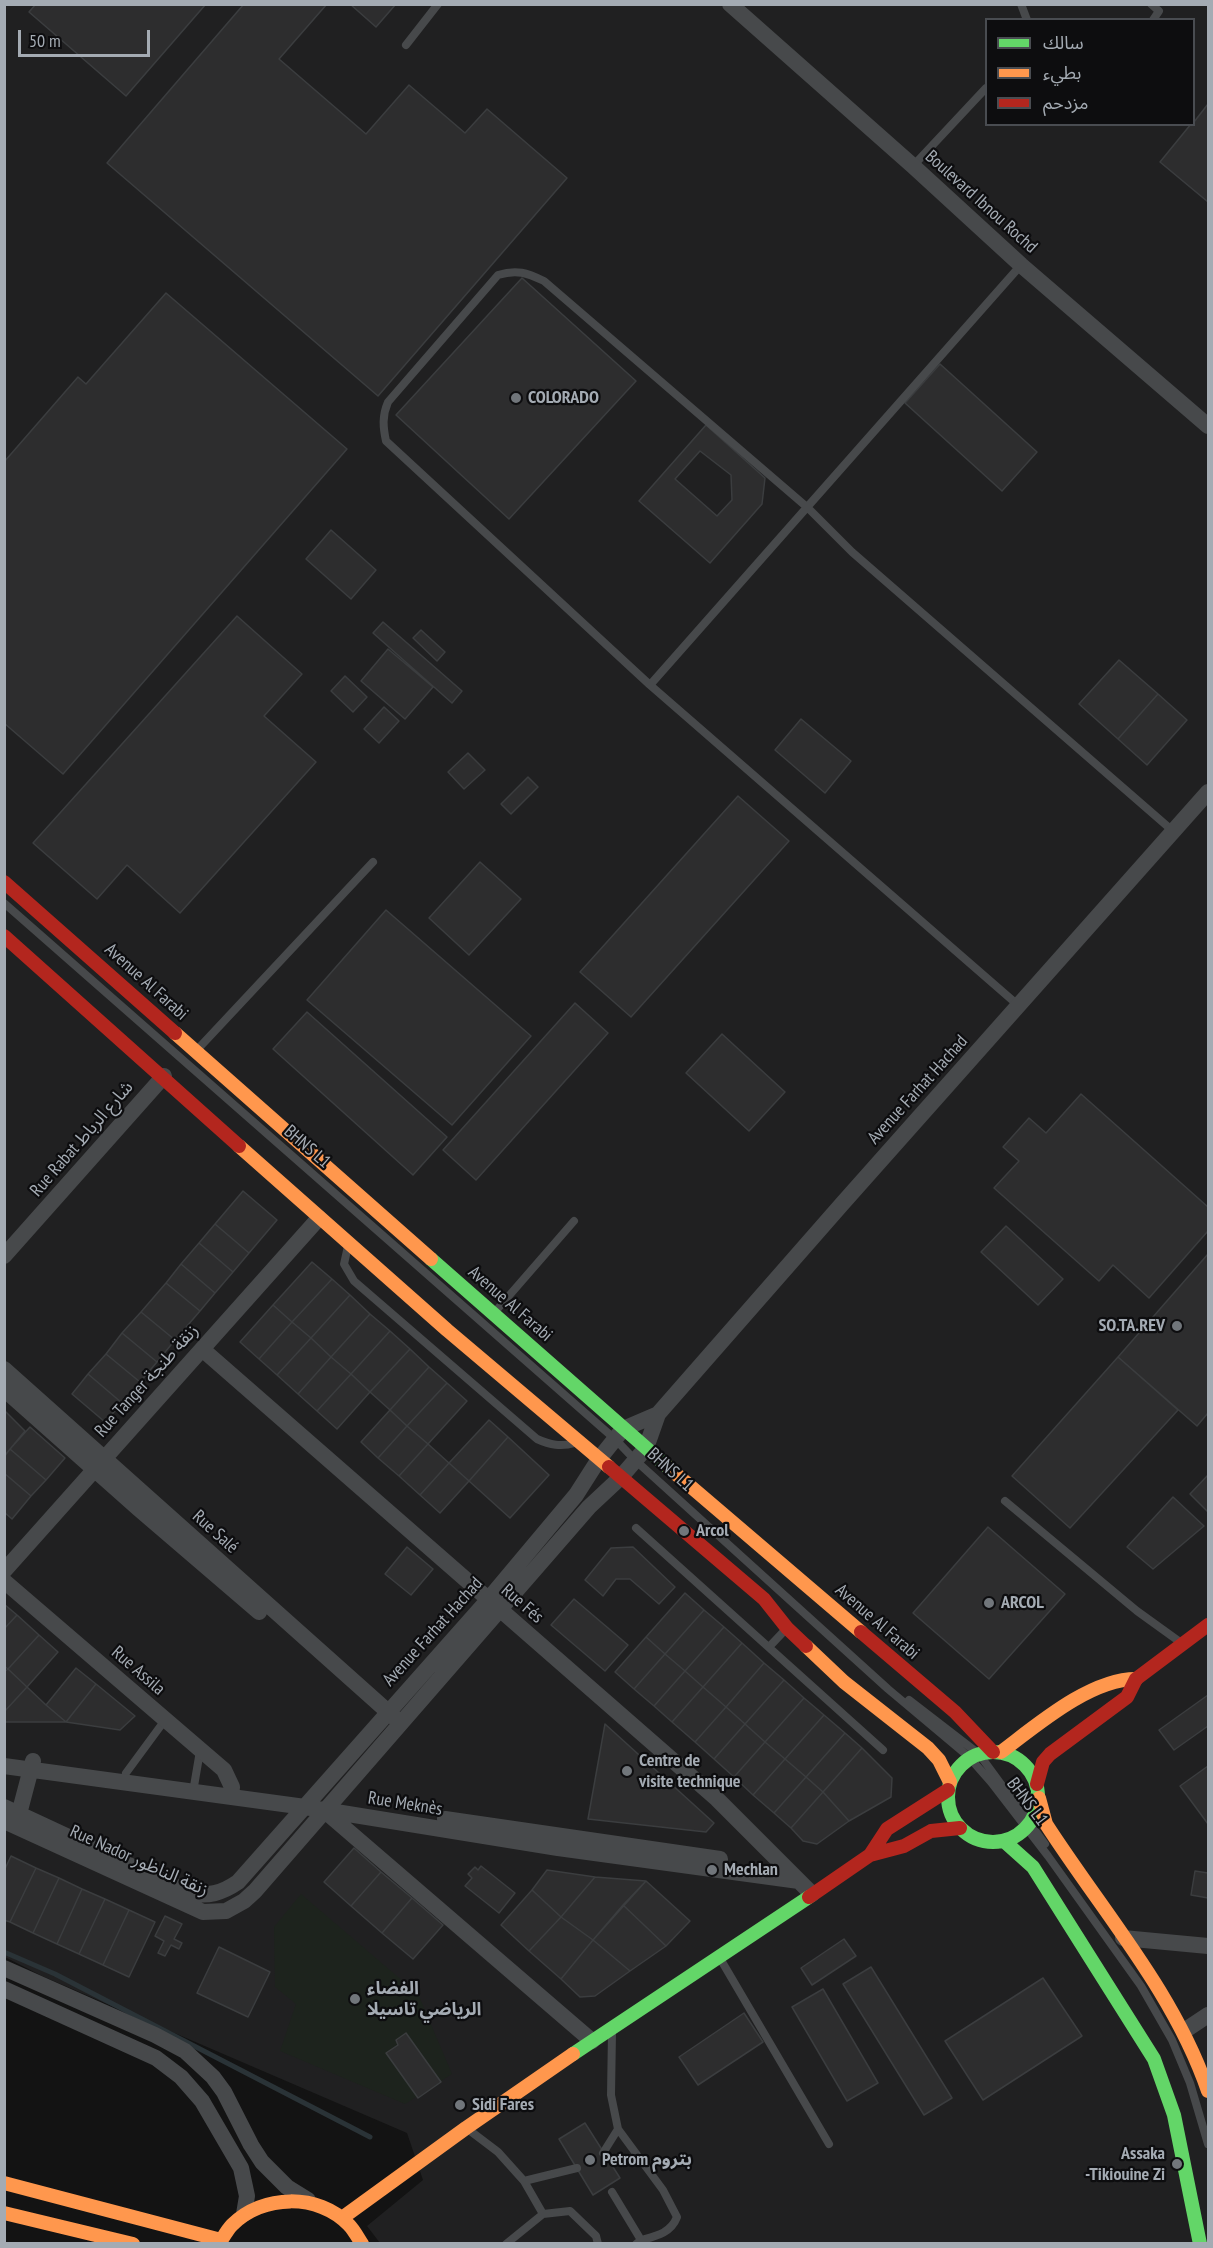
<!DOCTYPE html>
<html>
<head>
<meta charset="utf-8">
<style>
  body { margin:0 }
  #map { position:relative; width:1213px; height:2248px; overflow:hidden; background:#131313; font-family:"PT Sans Narrow","Noto Sans Arabic",sans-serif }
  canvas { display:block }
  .frame { position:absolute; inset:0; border:6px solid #a4abb3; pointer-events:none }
  .legend { position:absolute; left:985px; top:18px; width:210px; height:108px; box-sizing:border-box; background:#0d0d0f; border:2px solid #494c51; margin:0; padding:8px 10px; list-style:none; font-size:18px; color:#a4abb3 }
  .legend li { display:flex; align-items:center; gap:12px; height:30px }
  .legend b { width:30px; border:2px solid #494c51 }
  .scale { position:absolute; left:18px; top:30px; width:132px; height:27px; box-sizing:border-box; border:3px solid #a4abb3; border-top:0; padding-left:8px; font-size:18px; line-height:21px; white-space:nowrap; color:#a4abb3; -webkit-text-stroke:4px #0d0d0f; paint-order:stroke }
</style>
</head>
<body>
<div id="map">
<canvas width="1213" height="2248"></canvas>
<div class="frame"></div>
<ul class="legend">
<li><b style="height:8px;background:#63d668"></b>سالك</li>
<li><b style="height:8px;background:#ff974d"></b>بطيء</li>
<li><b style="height:8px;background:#b3261e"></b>مزدحم</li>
</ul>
<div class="scale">50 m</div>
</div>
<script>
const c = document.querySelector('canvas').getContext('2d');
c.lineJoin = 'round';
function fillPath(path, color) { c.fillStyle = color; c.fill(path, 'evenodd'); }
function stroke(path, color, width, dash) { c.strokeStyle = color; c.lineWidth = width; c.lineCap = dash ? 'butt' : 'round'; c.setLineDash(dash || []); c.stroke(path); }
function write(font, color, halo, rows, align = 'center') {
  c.font = font + ' "PT Sans Narrow","Noto Sans Arabic",sans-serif'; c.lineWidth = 4.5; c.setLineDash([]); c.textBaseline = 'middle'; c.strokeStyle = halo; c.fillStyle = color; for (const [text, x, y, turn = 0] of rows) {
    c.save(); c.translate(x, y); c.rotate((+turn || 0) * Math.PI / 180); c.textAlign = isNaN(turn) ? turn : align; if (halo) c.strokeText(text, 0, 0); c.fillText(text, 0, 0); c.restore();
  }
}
fillPath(new Path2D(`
  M4 5H1208V2243H380L367 2226 423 2180 407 2133 42 1976 5 1957ZM986 20H1194V124H986Z`), '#202021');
fillPath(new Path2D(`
  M301 1894 418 1994 452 2074 405 2104 280 2051 296 2004 275 1987 274 1927Z`), '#1d231d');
stroke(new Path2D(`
  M4 1952 55 1974 370 2137`), '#2a3337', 5);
const building = new Path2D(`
  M36 4H206L126 96 29 12Z
  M244 4H327L279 59 366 134 409 85 465 133 487 109 567 178 378 396 107 163Z
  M350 4H396L376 27Z
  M1208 104V202L1160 162 1191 124H1194V122Z
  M522 278 636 381 509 519 396 415Z
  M166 293 347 449 63 774 4 723V462L78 377 86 384Z
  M940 364 1037 452 1002 491 905 403Z
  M706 425 765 478 762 504 710 563 639 501ZM700 451 731 475 732 500 717 516 675 479Z
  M331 530 376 570 351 599 306 559Z
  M237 616 302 674 264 716 316 762 180 913 127 865 97 899 33 843Z
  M383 622 462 691 452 703 373 633Z
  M421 630 445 652 437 661 413 638Z
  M388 649 433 687 405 719 361 681Z
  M1119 660 1158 694 1118 739 1079 704Z
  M345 676 367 697 353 712 331 691Z
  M1158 694 1187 720 1147 765 1118 739Z
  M384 707 399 721 379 743 364 729Z
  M801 719 851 761 825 793 775 750Z
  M468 753 485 770 464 789 448 772Z
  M528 777 538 787 511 814 501 804Z
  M738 796 789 841 631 1017 580 972Z
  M480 862 521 899 469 955 429 918Z
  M386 910 531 1036 452 1125 307 1000Z
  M575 1003 608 1033 476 1180 443 1150Z
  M307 1012 447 1137 413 1175 273 1049Z
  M722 1034 785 1092 749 1131 686 1073Z
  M1081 1094 1208 1207V1231L1149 1298 1113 1265 1099 1281 994 1188 1019 1161 1003 1147 1029 1118 1046 1133Z
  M243 1191 277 1220 249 1253 215 1224Z
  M215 1224 249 1253 233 1272 199 1243Z
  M1006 1226 1063 1279 1038 1305 981 1252Z
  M199 1243 233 1272 215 1293 181 1264Z
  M1208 1254V1413L1197 1426 1118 1357Z
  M312 1262 332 1279 292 1322 273 1305Z
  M181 1264 215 1293 200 1311 166 1283Z
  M332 1279 350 1295 311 1338 292 1322Z
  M166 1283 200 1311 175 1340 141 1312Z
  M350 1295 370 1314 331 1357 311 1338Z
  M273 1305 292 1322 259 1359 240 1342Z
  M141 1312 175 1340 157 1362 122 1333Z
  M370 1314 390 1331 351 1374 331 1357Z
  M292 1322 311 1338 277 1375 259 1359Z
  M390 1331 410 1349 370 1392 351 1374Z
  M122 1333 157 1362 140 1382 106 1354Z
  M311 1338 331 1357 298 1394 277 1375Z
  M410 1349 429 1367 390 1410 370 1392Z
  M106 1354 140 1382 122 1403 88 1374Z
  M331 1357 351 1374 317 1411 298 1394Z
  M1118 1357 1178 1410 1070 1528 1012 1476Z
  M429 1367 447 1383 407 1426 390 1410Z
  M88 1374 122 1403 105 1422 72 1394Z
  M351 1374 370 1392 337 1429 317 1411Z
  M447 1383 467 1401 428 1444 407 1426Z
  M4 1410 25 1431 6 1454 4 1453Z
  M390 1410 407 1426 378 1458 361 1442Z
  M489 1420 508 1437 469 1481 449 1463Z
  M407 1426 428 1444 399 1476 378 1458Z
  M30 1427 65 1458 46 1480 10 1449Z
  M508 1437 549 1475 510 1518 469 1481Z
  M428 1444 449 1463 420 1495 399 1476Z
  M10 1449 46 1480 31 1496 4 1473V1457Z
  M449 1463 469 1481 440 1513 420 1495Z
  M4 1473 31 1496 12 1519 4 1512Z
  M1208 1475V1512L1190 1494Z
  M1173 1497 1204 1526 1153 1569 1127 1547Z
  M988 1527 1065 1594 989 1679 913 1613Z
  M407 1547 433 1569 411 1595 385 1574Z
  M633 1547 675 1587 659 1604 630 1579H616L603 1596 585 1580 611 1548Z
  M685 1593 704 1610 665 1654 646 1637Z
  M574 1599 628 1645 605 1671 551 1625Z
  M4 1604 17 1615 4 1629Z
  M704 1610 724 1627 685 1671 665 1654Z
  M17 1615 39 1635 8 1669 4 1666V1629Z
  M724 1627 742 1643 703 1687 685 1671Z
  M39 1635 58 1652 27 1687 8 1669Z
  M646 1637 665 1654 634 1689 615 1672Z
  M742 1643 764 1663 726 1707 703 1687Z
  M665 1654 685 1671 654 1706 634 1689Z
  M764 1663 784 1680 745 1724 726 1707Z
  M76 1668 96 1684 66 1722 46 1705Z
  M8 1669 27 1687 4 1712V1672Z
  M685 1671 703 1687 672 1722 654 1706Z
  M784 1680 804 1698 765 1742 745 1724Z
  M96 1684 135 1716 120 1730 66 1722Z
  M27 1687 46 1705 66 1722H4V1712Z
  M703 1687 726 1707 695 1742 672 1722Z
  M1208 1695V1726L1174 1750 1159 1730Z
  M804 1698 824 1715 785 1759 765 1742Z
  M726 1707 745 1724 714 1759 695 1742Z
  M824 1715 845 1733 806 1777 785 1759Z
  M605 1724 714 1823 706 1832 588 1819Z
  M745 1724 765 1742 734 1777 714 1759Z
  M845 1733 862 1748 823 1792 806 1777Z
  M765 1742 785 1759 753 1795 734 1777Z
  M862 1748 892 1778 891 1797 849 1821 823 1792Z
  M785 1759 806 1777 774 1813 753 1795Z
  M1208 1766V1824L1180 1786Z
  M806 1777 823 1792 791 1828 774 1813Z
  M823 1792 849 1821 817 1844 803 1841 791 1828Z
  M354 1848 381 1872 351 1906 324 1882Z
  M11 1856 36 1868 10 1922 4 1920V1871Z
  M481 1866 515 1893 499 1913 465 1886 472 1878 468 1874 475 1867 478 1870Z
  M36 1868 59 1878 33 1933 10 1922Z
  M547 1870 595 1877 561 1917 532 1890Z
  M1195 1871 1208 1873V1898L1191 1895Z
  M381 1872 412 1898 382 1933 351 1906Z
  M595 1877 646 1881 593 1940 561 1917Z
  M59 1878 82 1889 57 1944 33 1933Z
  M646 1881 690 1921 666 1946 623 1905Z
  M82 1889 105 1899 79 1954 57 1944Z
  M532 1890 561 1917 529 1951 501 1925Z
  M412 1898 443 1925 413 1959 382 1933Z
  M105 1899 129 1910 103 1965 79 1954Z
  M623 1905 666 1946 630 1971 593 1940Z
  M129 1910 155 1922 129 1977 103 1965Z
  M165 1916 182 1924 174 1939 182 1943 179 1949 171 1945 165 1956 158 1953 164 1941 155 1936Z
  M561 1917 593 1940 561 1979 529 1951Z
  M844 1939 856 1956 812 1985 801 1968Z
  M593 1940 630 1971 595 1996 580 1997 561 1979Z
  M219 1947 270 1972 248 2017 197 1993Z
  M871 1967 952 2098 924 2115 843 1984Z
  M1043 1978 1082 2036 983 2100 945 2041Z
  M823 1989 878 2083 847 2101 792 2007Z
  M744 2013 763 2042 698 2085 679 2057Z
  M406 2033 441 2082 418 2098 386 2053 398 2045 396 2040Z
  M585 2123 620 2178 593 2195 559 2139Z`);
fillPath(building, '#2d2d2e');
stroke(building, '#3b3d3f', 1.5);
stroke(new Path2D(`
  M1021 4 1027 20
  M1151 4 1159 11 1153 20
  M406 45 438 4
  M913 166 986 88
  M650 685 1021 265
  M4 903 616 1440 635 1460 888 1689 969 1757 991 1782 1048 1856 1141 1986 1172 2040 1190 2083 1208 2144
  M1019 1006 650 685 386 441C383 427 382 416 388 402L498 275C517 269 527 273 544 281L808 508 852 552 1174 832
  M196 1051 373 862
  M348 1246 344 1264 354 1281 537 1439C550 1445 561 1447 575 1443
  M494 1313 574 1221
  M1005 1501 1137 1611 1180 1642
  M636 1528 883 1750
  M769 1647 787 1628
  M909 1700 979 1754 1045 1844
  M126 1773 165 1720
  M193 1792 200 1751
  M721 1960 829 2144
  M618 2129 663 2190 677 2217C671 2233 656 2236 641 2240
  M469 2130 498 2152 524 2181 577 2168
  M603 2153 618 2129 611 2095 612 2032
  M524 2181 543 2214
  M612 2192 641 2240 636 2244
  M506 2244 543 2214 570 2211 596 2236 598 2244`), '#47494b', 8);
stroke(new Path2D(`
  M730 4 913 166 1021 265 1208 426
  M4 1256 164 1076
  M202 1349 717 1799 812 1894
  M4 1369 396 1719
  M4 1389 139 1509 259 1612
  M4 1571 319 1218
  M4 1581 224 1770 232 1787 231 1797
  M4 1766 305 1807 558 1848 799 1881
  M4 1807 189 1893C208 1897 222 1893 238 1882L488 1600 576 1495 599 1459 623 1429 658 1414
  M326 1812 592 2041
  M19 1814 33 1761
  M445 1819 720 1859
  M4 1821 203 1912 226 1911 244 1901 255 1891 589 1507 620 1478 646 1448 658 1414 842 1204 1208 792
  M1123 1938 1208 1946
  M4 1968 155 2035 185 2051 213 2077 224 2092 251 2145 262 2162 287 2187 308 2200
  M4 1989 156 2058 181 2077 202 2101 241 2168 247 2196 244 2214
  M1184 2031 1208 2015`), '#47494b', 16);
stroke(new Path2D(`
  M431 1259 669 1468
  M948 1797a45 45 0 1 1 90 0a45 45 0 1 1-90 0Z
  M1004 1841 1033 1867 1154 2059 1174 2115 1200 2244
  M573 2054 809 1897`), '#63d668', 14);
stroke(new Path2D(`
  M175 1033 431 1259
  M239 1146 447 1330 609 1467
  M669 1468 861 1632
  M806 1646 844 1682 928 1748 939 1760 950 1782
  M1001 1752C1037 1725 1090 1679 1136 1679
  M1039 1798 1046 1824C1102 1911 1174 1992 1208 2091
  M4 2183 221 2240
  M4 2213 133 2244
  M342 2218 466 2128 573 2054
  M219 2244C223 2238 227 2230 232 2225 262 2194 319 2193 349 2225 354 2230 358 2238 362 2244`), '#ff974d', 14);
stroke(new Path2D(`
  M4 882 175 1033
  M4 936 239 1146
  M609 1467 764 1599 787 1628 806 1646
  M861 1632 955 1712 993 1752
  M1037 1784 1043 1762 1050 1754 1127 1697 1136 1679 1208 1625
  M870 1855 887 1829 948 1790
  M809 1897 870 1855 904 1846 931 1831 960 1828`), '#b3261e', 14);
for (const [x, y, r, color] of [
  [516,398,6,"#71767b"],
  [1177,1326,6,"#71767b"],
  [684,1531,6,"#71767b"],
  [989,1603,6,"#71767b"],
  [627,1771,6,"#71767b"],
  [712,1870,6,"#71767b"],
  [355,1999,6,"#71767b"],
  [460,2105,6,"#71767b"],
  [590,2160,6,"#71767b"],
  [1177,2164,6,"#71767b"]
]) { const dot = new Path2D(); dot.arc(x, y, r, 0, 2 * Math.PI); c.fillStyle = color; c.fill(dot); stroke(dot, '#0d0d0f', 2); }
write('18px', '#a4abb3', '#0d0d0f', [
  ["Boulevard Ibnou Rochd",981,202,42],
  ["Avenue Al Farabi",146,982,42],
  ["Avenue Farhat Hachad",918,1090,-48],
  ["Rue Rabat شارع الرباط",82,1139,-49],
  ["BHNS L1",307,1147,41],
  ["Avenue Al Farabi",510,1304,41],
  ["Rue Tanger زنقة طنجة",147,1381,-48],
  ["BHNS L1",670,1470,42],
  ["Rue Salé",215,1532,42],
  ["Rue Fés",522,1604,41],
  ["Avenue Al Farabi",877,1622,41],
  ["Avenue Farhat Hachad",433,1632,-48],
  ["Rue Assila",138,1671,41],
  ["BHNS L1",1027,1802,53],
  ["Rue Meknès",405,1804,9],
  ["Rue Nador زنقة الناظور",139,1861,24]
]);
write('bold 18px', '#a4abb3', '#0d0d0f', [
  ["COLORADO",528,398],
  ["SO.TA.REV",1165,1326,"right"],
  ["Arcol",696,1531],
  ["ARCOL",1001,1603],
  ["Centre de",639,1761],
  ["visite technique",639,1782],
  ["Mechlan",724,1870],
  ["الفضاء",367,1989],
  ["الرياضي تاسيلا",367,2010],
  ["Sidi Fares",472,2105],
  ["Assaka",1165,2154,"right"],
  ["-Tikiouine Zi",1165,2175,"right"],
  ["Petrom بتروم",602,2160]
], 'left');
</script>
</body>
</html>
